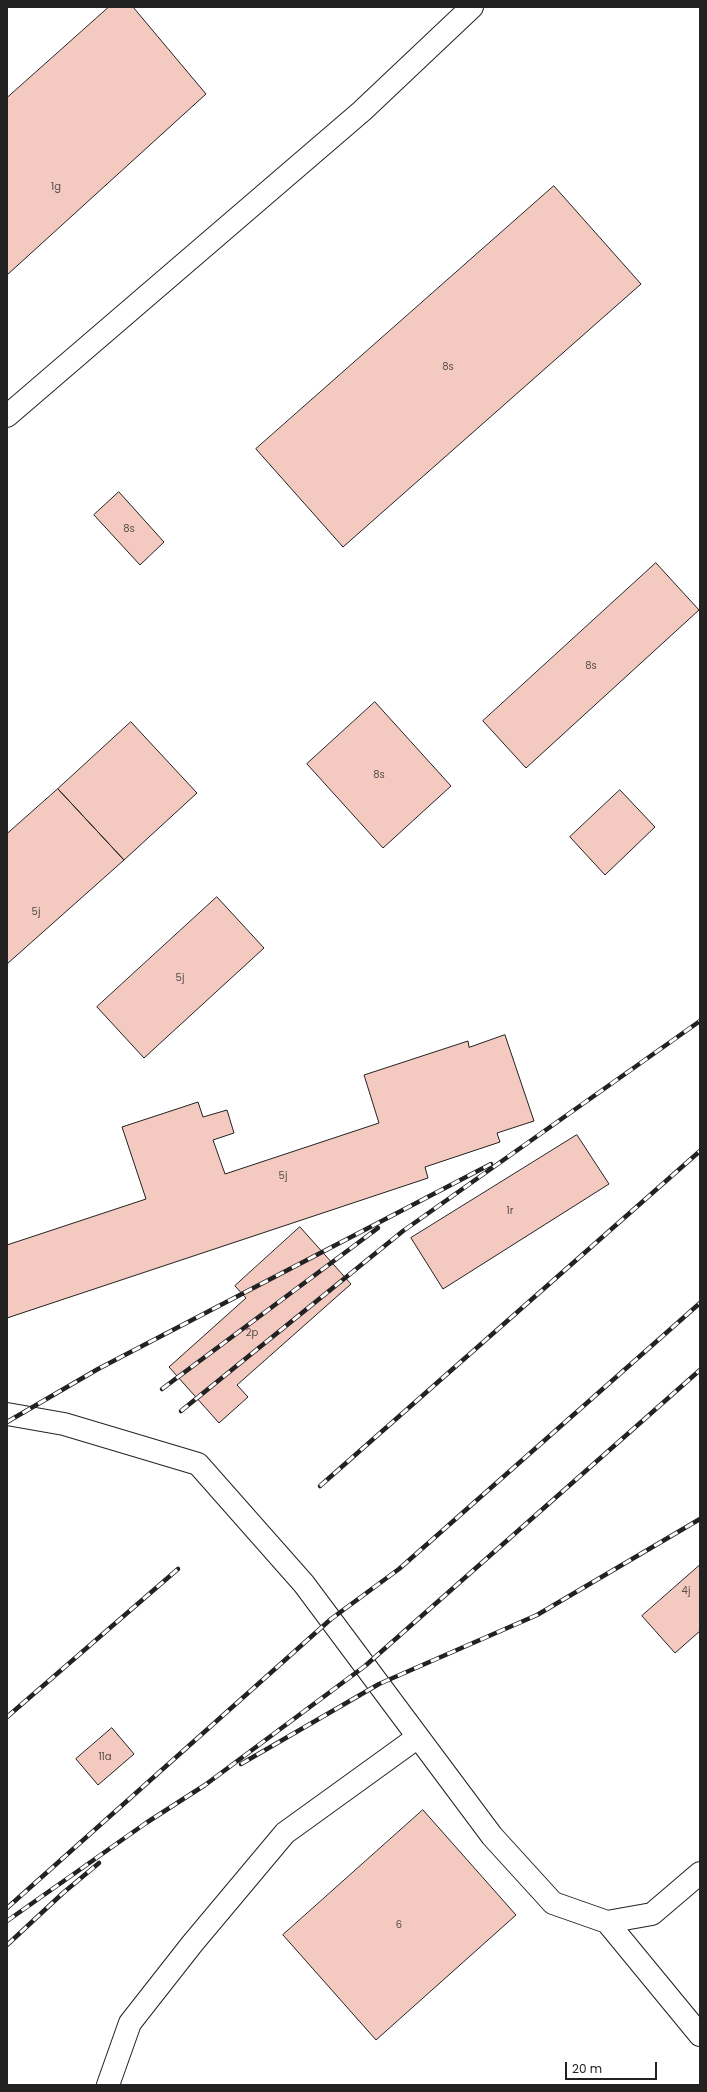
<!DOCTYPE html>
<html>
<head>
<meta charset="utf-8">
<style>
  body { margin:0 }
  #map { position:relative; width:707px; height:2092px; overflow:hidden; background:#fff; font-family:Poppins,sans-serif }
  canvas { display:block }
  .frame { position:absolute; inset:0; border:8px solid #222; pointer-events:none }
  .scale { position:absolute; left:565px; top:2062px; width:92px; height:18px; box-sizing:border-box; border:2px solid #222; border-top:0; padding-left:5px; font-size:12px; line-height:14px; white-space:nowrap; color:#222; -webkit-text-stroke:3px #fff; paint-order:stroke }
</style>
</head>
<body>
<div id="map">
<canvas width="707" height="2092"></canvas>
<div class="frame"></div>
<div class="scale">20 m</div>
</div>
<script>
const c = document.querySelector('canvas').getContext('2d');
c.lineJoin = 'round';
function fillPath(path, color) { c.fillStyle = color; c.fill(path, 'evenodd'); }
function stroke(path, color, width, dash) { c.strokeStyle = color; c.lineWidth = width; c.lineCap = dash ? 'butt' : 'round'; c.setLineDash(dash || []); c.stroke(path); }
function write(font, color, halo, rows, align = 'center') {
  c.font = font + ' Poppins,sans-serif'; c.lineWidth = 3; c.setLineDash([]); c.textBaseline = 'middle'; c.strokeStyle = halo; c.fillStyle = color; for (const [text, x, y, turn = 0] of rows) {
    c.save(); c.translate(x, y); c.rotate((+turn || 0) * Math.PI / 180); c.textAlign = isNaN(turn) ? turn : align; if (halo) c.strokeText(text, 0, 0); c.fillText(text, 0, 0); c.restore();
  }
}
const building = new Path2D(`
  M109 7H133L206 94 7 275V98Z
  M554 186 641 284 343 547 256 449Z
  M119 492 164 542 140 565 94 515Z
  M656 563 699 610 526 768 483 721Z
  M375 702 451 786 383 848 307 764Z
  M131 722 197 793 124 860 58 789Z
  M58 789 124 860 7 964V834Z
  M620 790 655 827 605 875 570 837Z
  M217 897 264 948 144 1058 97 1007Z
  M505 1035 534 1121 497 1133 500 1142 425 1167 428 1178 7 1318V1245L146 1199 122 1127 198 1102 203 1117 227 1110 234 1133 213 1140 225 1174 379 1123 364 1075 468 1041 469 1047Z
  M577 1135 609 1184 443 1289 411 1238Z
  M300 1227 351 1284 237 1385 248 1397 219 1423 169 1367 246 1298 235 1286Z
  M700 1565V1631L675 1653 642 1616Z
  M112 1728 134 1754 98 1785 76 1759Z
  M423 1810 516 1915 376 2040 283 1935Z`);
fillPath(building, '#f3c9c0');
stroke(building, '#222', 1);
const minor = new Path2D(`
  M7 416 362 111 472 7
  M7 1414 64 1424 198 1464 304 1584 492 1836 553 1903 607 1922 652 1914 700 1873
  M607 1922 700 2035
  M108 2085 130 2023 192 1944 285 1833 418 1737`);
stroke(minor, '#222', 24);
stroke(minor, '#fff', 22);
const rail = new Path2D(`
  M162 1389 378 1228
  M181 1411 403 1231 700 1021
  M7 1422 98 1369 491 1164
  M320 1486 700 1151
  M7 1717 178 1569
  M241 1764 379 1684 537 1615 700 1519
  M7 1908 331 1619 399 1569 700 1303
  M7 1921 146 1823 205 1785 365 1666 700 1370
  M7 1945 63 1893 99 1863`);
stroke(rail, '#222', 4.5);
stroke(rail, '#fff', 3, [9]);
write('10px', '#564c4a', null, [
  ["1g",56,187],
  ["8s",448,367],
  ["8s",129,529],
  ["8s",591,666],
  ["8s",379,775],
  ["5j",36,912],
  ["5j",180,978],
  ["5j",283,1176],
  ["1r",510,1211],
  ["2p",252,1333],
  ["4j",686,1591],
  ["11a",105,1757],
  ["6",399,1925]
]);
</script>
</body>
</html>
